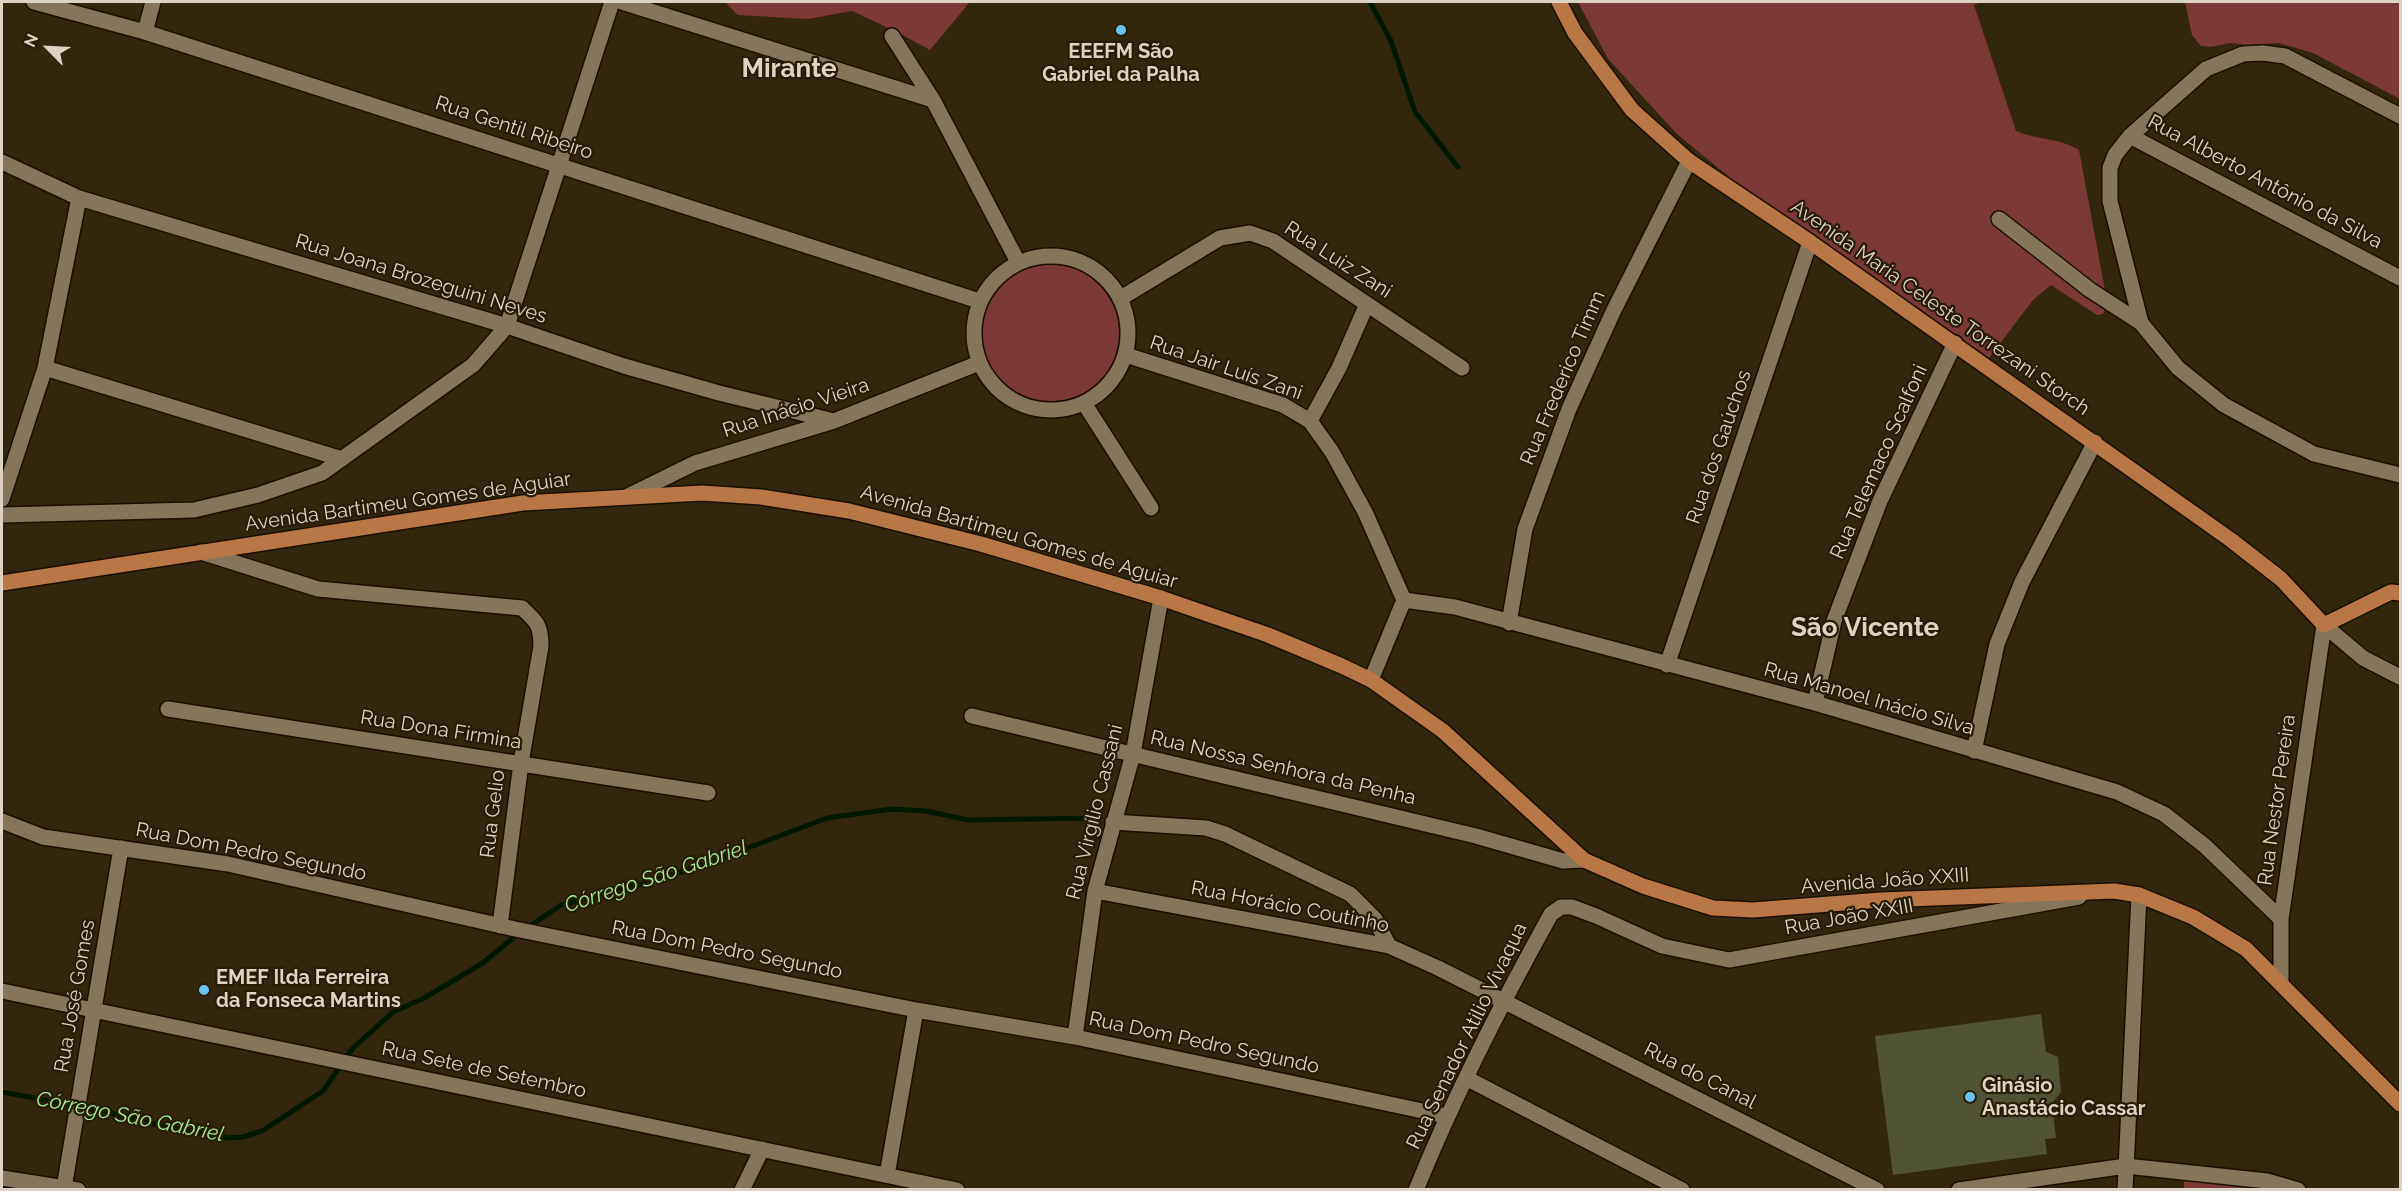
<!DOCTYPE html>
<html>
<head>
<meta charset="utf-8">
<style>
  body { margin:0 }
  #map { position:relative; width:2402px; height:1191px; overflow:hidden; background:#32260d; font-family:Raleway,sans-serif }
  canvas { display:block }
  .frame { position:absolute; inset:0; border:3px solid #dcd3c5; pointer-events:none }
  .north { position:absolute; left:18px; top:18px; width:60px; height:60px; -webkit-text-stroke:4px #281c04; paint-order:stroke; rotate:294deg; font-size:16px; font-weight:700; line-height:24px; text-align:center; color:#dcd3c5 }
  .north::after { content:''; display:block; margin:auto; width:21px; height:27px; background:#dcd3c5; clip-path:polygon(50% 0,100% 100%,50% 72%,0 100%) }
</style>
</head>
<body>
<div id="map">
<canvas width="2402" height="1191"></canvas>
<div class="frame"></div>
<div class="north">N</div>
</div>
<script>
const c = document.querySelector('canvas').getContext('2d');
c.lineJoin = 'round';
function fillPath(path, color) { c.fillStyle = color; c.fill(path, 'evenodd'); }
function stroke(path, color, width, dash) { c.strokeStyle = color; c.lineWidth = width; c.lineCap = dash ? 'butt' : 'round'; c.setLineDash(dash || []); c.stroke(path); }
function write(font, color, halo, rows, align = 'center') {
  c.font = font + ' Raleway,sans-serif'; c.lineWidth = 4.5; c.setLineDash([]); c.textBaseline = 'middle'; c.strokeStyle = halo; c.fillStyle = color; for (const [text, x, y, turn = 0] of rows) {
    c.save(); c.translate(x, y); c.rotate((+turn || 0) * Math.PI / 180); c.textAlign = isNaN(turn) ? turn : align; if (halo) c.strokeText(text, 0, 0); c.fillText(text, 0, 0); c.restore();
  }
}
fillPath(new Path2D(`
  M725 2H970L930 50 895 31 852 11 808 19 738 15Z
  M1578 2H1982L1974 5 2016 131C2037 140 2060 138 2079 150L2107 301 2103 314 2097 315 2051 285 2033 300 1989 358 1781 220 1677 134 1608 59Z
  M2185 2H2400V99L2313 53 2279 43 2249 45 2230 43 2211 47 2201 46 2192 35Z
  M981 333a69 69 0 1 1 138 0a69 69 0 1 1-138 0Z
  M2184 1179 2281 1190H2184Z`), '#7d3838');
stroke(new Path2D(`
  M1370 2 1391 41 1415 112 1458 167
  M527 928 561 905 646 883 711 862 827 818 892 809 926 811 968 820 1099 818
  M2 1092 103 1111 166 1127 229 1138 243 1137 262 1131 323 1091 353 1048 393 1012 424 998 483 963 519 933`), '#011800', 5);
fillPath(new Path2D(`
  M2041 1014 2046 1052 2058 1057 2061 1092 2052 1103 2056 1138 2045 1139 2047 1154 1893 1175 1875 1036Z`), '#515337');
const minor = new Path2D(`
  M34 2 145 32 979 301
  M622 2 933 100
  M145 32 153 2
  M892 36 933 100 1018 262
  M2400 116 2285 56 2263 53 2243 54 2206 69 2130 136 2115 155 2110 168V201L2141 323 2178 368 2224 405 2314 454 2400 475
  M2130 136 2400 278
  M2 162 79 198 507 326 624 366 719 393 834 421
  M1999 219 2090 290 2141 323
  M974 333a77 77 0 1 1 154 0a77 77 0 1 1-154 0Z
  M1121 298 1220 238 1250 233 1273 241 1462 368
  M1126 355 1283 405 1310 421 1332 452 1365 512 1404 600 1371 680
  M45 368 342 459
  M1084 403 1151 508
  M1310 421 1339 368 1367 304
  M628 496 695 463 834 421 979 363
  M2 499 45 368 79 198
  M2 515 194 510 258 495 322 473 473 365 507 326 612 2
  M201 552 318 589 522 608C537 622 541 625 541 646L521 763 500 926
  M1404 600 1455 607 1815 703 2117 792 2164 814 2205 846 2281 919
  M1509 623 1525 529 1569 409 1613 312 1689 161
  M2324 625 2363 658 2400 677
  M1667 665 1810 242
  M1815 703 1834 621 1880 501 1955 343
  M168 709 708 793
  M972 716 1476 836 1563 861 1584 860
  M1974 751 1997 644 2022 582 2095 442
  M2 821 43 837 228 864 515 929 916 1010 1075 1037 1446 1116
  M1113 822 1206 828 1225 834 1350 894 1375 919 1389 946
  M1095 891 1389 946 1438 968 1877 1190
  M2281 982V919L2324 625
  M2 991 957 1190
  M1075 1037 1095 891 1133 754 1161 598
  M1466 1078 1682 1190
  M887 1175 916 1010
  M2 1178 78 1190
  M64 1188 121 848
  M742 1190 762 1149
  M1416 1190C1455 1094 1501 1004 1551 914L1561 907H1572L1596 916 1662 946 1729 960 2079 897
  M1959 1190 2126 1166 2267 1181 2298 1190
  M2125 1190 2139 895`);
const major = new Path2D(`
  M1559 2 1575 33 1632 110 1689 161 1810 242 2231 540 2281 579 2324 625 2391 592 2400 593
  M2 583 523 503 702 493 761 497 849 511 981 544 1161 598 1268 635 1342 666 1371 680 1443 731 1584 860 1643 886 1713 908 1753 910 1881 900 2114 891 2139 895 2193 917 2246 949 2400 1104`);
stroke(minor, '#1a0e00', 18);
stroke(major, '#1a0e00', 18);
stroke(minor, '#84755b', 15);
stroke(major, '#b87745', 15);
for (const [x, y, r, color] of [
  [1121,30,6,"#69c3f1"],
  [204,990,6,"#69c3f1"],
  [1970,1097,6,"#69c3f1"]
]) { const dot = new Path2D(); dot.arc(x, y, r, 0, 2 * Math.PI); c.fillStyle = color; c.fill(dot); stroke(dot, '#281c04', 2); }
write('bold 20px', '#dcd3c5', '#281c04', [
  ["EEEFM São",1121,52,"center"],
  ["Gabriel da Palha",1121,75,"center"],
  ["EMEF Ilda Ferreira",216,978],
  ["da Fonseca Martins",216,1001],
  ["Ginásio",1982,1086],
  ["Anastácio Cassar",1982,1109]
], 'left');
write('20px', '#dcd3c5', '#281c04', [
  ["Rua Gentil Ribeiro",514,128,18],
  ["Rua Alberto Antônio da Silva",2265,182,28],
  ["Rua Luiz Zani",1338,260,33],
  ["Rua Joana Brozeguini Neves",421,279,17],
  ["Avenida Maria Celeste Torrezani Storch",1940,308,35],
  ["Rua Jair Luís Zani",1226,368,19],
  ["Rua Frederico Timm",1563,378,-67],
  ["Rua Inácio Vieira",796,408,-18],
  ["Rua dos Gaúchos",1719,447,-71],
  ["Rua Telemaco Scalfoni",1879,462,-66],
  ["Avenida Bartimeu Gomes de Aguiar",408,502,-8],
  ["Avenida Bartimeu Gomes de Aguiar",1019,537,16],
  ["Rua Manoel Inácio Silva",1869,699,16],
  ["Rua Dona Firmina",441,730,9],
  ["Rua Nossa Senhora da Penha",1283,768,13],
  ["Rua Nestor Pereira",2277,800,-82],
  ["Rua Virgílio Cassani",1095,812,-76],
  ["Rua Gelio",493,814,-83],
  ["Rua Dom Pedro Segundo",251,852,11],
  ["Avenida João XXIII",1885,881,-4],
  ["Rua Horácio Coutinho",1290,907,11],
  ["Rua João XXIII",1849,917,-10],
  ["Rua Dom Pedro Segundo",727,950,11],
  ["Rua José Gomes",75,996,-80],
  ["Rua Senador Atilio Vivaqua",1467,1036,-64],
  ["Rua Dom Pedro Segundo",1204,1043,12],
  ["Rua Sete de Setembro",484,1070,12],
  ["Rua do Canal",1700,1076,27]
]);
write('italic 21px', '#a2ea99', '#281c04', [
  ["Córrego São Gabriel",656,877,-18],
  ["Córrego São Gabriel",130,1117,11]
]);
write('bold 26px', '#dcd3c5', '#281c04', [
  ["Mirante",789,69],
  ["São Vicente",1865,628]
]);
</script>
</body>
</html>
